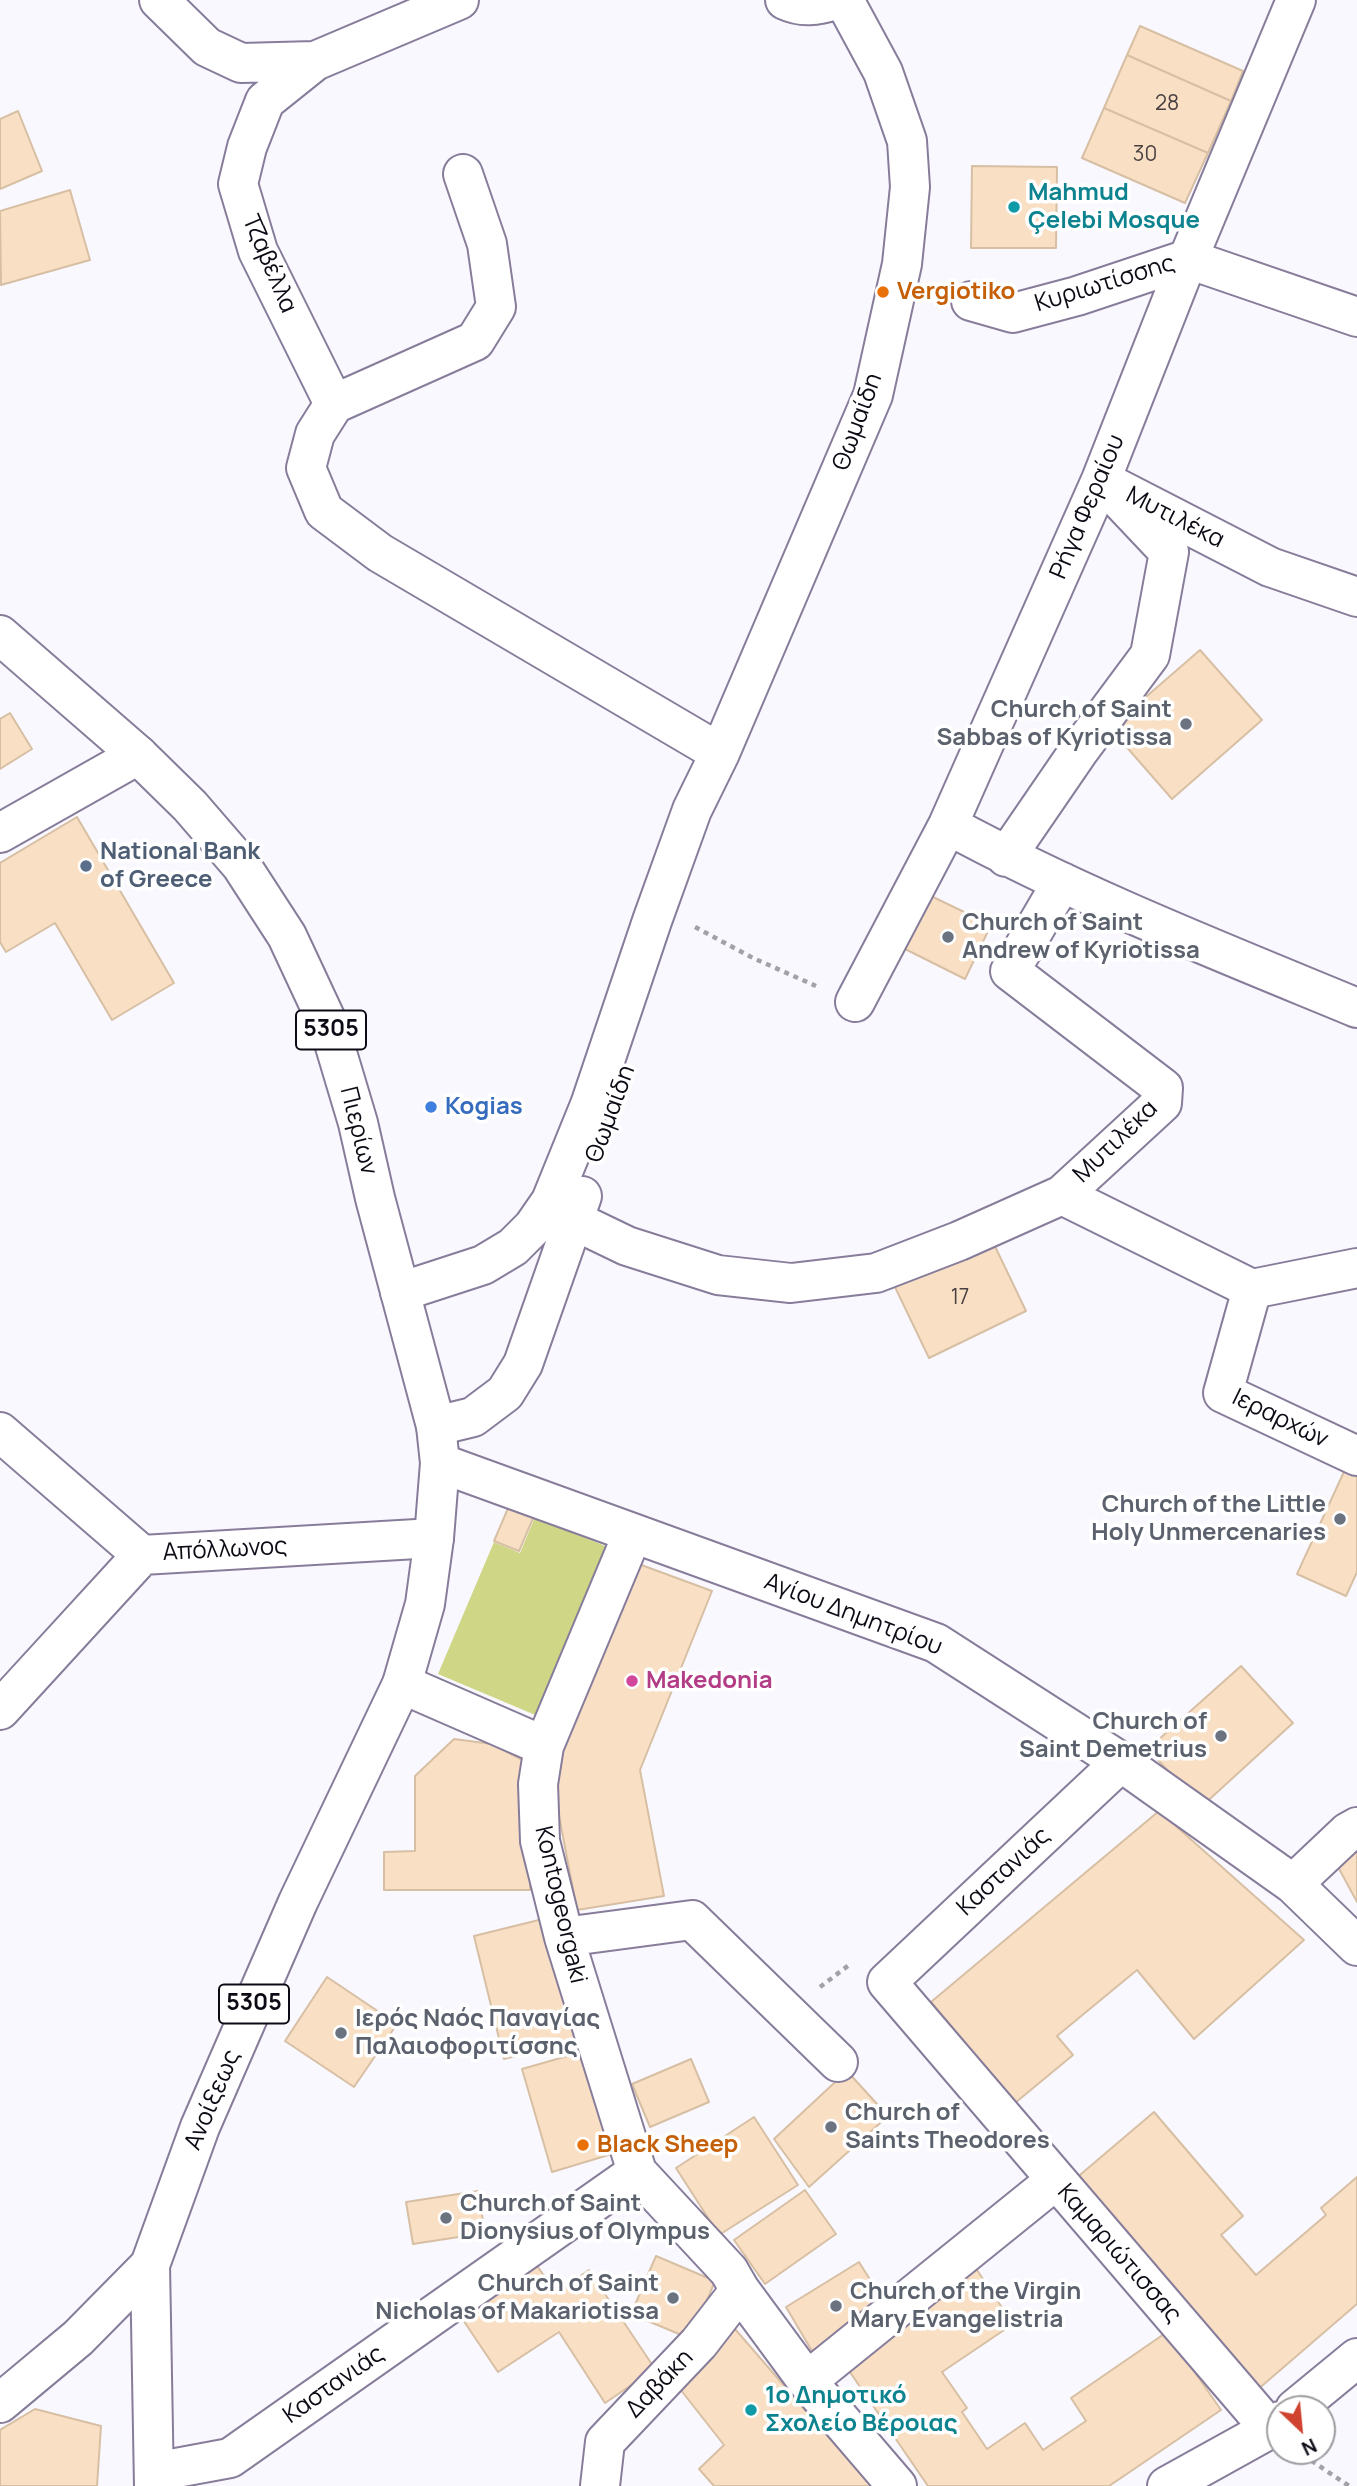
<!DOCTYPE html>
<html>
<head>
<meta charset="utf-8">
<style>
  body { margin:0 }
  #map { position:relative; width:1357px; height:2486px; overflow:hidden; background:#faf8ff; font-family:Manrope,sans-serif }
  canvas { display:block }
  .north { position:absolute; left:1266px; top:2395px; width:70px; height:70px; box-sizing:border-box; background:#fff; border:2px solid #9f9da1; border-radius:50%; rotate:154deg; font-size:19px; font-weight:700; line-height:28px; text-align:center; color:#0e0a15 }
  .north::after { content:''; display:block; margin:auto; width:24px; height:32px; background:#cf4330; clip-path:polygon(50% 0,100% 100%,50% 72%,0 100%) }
</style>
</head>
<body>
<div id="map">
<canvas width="1357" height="2486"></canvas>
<div class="north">N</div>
</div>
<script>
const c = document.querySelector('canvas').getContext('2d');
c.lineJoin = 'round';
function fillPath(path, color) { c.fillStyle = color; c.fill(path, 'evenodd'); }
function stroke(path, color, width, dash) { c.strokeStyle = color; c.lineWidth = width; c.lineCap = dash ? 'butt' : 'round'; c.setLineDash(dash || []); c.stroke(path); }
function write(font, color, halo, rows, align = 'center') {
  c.font = font + ' Manrope,sans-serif'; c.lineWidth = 7; c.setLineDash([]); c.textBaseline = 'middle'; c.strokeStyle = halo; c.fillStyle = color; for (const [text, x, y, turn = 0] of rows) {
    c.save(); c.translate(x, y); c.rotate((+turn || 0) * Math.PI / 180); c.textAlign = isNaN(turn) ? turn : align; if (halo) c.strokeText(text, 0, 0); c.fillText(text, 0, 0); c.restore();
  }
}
fillPath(new Path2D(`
  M535 1517 610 1548 540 1717 438 1674 494 1542 520 1553Z`), '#cfd685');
const building = new Path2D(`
  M1140 26 1243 71 1231 101 1127 55Z
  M1127 55 1231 101 1208 153 1104 108Z
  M1104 108 1208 153 1185 203 1082 158Z
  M18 111 42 171 0 189V119Z
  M972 166 1057 167 1056 248H971Z
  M70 190 90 260 1 285 0 211Z
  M1200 650 1262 720 1172 799 1110 728Z
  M10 713 32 749 0 769V719Z
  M77 817 174 983 112 1020 55 923 6 952 0 942V863Z
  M931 896 991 925 965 979 905 949Z
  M991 1238 1026 1311 929 1358 894 1285Z
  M1348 1463 1357 1467V1572L1346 1596 1297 1574Z
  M509 1506 534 1516 519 1551 494 1541Z
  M636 1563 712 1591 640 1770 664 1896 577 1910 551 1774Z
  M1241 1666 1293 1723 1201 1807 1148 1749Z
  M454 1739 492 1744 530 1764V1890H384V1852L415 1851V1776Z
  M1159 1811 1304 1940 1194 2039 1137 1970 1057 2036 1073 2055 1015 2103 931 2002Z
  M1357 1838V1902L1330 1852Z
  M555 1916 585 2038 504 2059 474 1936Z
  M327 1977 397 2024 354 2087 285 2041Z
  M592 2049 622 2151 552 2172 522 2069Z
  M691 2059 709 2102 650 2127 632 2084Z
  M847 2071 888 2116 809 2187 774 2139Z
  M1154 2112 1243 2216 1221 2235 1256 2275 1326 2215 1321 2208 1357 2177V2304L1256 2391 1074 2180Z
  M754 2117 798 2185 719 2235 676 2168Z
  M805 2190 836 2234 765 2284 734 2240Z
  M478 2191 485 2233 413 2244 406 2202Z
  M656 2256 715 2281 691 2339 631 2314Z
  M533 2260 556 2293 589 2270 655 2369 605 2403 559 2332 498 2372 457 2311Z
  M859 2262 886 2305 812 2351 786 2307Z
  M975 2267 1013 2324 942 2372 967 2408 962 2412 987 2449 1025 2423 1043 2450 1086 2421 1071 2398 1167 2332 1221 2410 1109 2486H928L841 2359Z
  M722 2314 871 2486H714L699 2469 724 2445 669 2375Z
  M35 2409 101 2426 97 2486H0V2430Z`);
fillPath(building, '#f9e0c5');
stroke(building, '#d7bfa4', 2);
const minor = new Path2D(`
  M159 0 207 47 241 63 315 61 459 0
  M785 0C802 8 817 6 835 0
  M315 61 265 101 247 147 238 184 258 251 334 404
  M463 174 487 244 496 307 475 341 334 404 315 434 306 468 324 511 380 553 720 753
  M971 301 1013 313 1077 296 1188 259 1357 317
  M948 825C1079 896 1219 951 1357 1008
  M0 833 138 755
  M1006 857 1078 752 1150 655 1169 552 1101 480 1270 567 1357 597
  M1062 882 1010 971 1163 1088 1162 1103 1062 1195
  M855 1002 948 825 1101 480 1188 259 1296 0
  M573 1220 627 1246 718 1275 791 1283 876 1273 959 1241 1062 1195 1252 1289 1357 1268
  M1252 1289 1223 1393 1357 1456
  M400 1292 483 1265 513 1247 533 1227 551 1201 590 1105 652 921 692 810 720 753 873 395 902 264 910 187 907 141 883 72 844 0
  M436 1426 473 1417 505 1393 523 1364 582 1196
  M0 1432 142 1555
  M440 1463 936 1643 1121 1762 1293 1884 1357 1946
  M633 1533 544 1746 538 1784 540 1841 564 1937 637 2172 729 2271 740 2290 807 2381 897 2486
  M402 1684 544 1746
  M0 1710 142 1555 434 1538
  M1121 1762 887 1982 1270 2429
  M1293 1884 1348 1832 1357 1827
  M564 1937 692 1920 838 2062
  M807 2381 1056 2180
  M1295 2409 1357 2358
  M155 2472 230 2458 637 2172
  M600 2486 605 2442 699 2343 740 2290
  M1167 2486 1270 2429 1280 2421`);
const major = new Path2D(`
  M0 635 138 755 190 806 241 865 287 936 329 1026 358 1123 375 1198 436 1426 440 1463 434 1538 425 1604 402 1684 298 1902 200 2127 150 2265 154 2486
  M0 2403 78 2338 150 2265`);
stroke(minor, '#877d9b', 42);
stroke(major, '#877d9b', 42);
stroke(new Path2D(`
  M695 927 753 958 816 986
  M820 1987 849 1965
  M1303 2455 1349 2486`), '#a3a0a9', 4.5, [5, 5]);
stroke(minor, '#fff', 38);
stroke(major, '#fff', 38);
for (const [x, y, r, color] of [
  [1014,207,7,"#0f9aa8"],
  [883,292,7,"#e8710a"],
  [1186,724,7,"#6b7280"],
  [86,866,7,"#5c6f8a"],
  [948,937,7,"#6b7280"],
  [431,1107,7,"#3f7fe0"],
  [1340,1519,7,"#6b7280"],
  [632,1681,7,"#d1479c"],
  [1221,1736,7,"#6b7280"],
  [341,2033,7,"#6b7280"],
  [831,2127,7,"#6b7280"],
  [583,2145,7,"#e8710a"],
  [446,2218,7,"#6b7280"],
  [673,2298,7,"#6b7280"],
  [836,2306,7,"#6b7280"],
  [751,2410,7,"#0f9aa8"]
]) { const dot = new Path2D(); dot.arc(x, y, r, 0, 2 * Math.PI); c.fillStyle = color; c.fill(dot); stroke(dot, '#fff', 2.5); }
write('21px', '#494041', null, [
  ["28",1167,104],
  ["30",1145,155],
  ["17",960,1298]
]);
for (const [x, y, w] of [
  [331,1030,70],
  [254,2004,70]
]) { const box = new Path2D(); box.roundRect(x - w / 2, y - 19.5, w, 39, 5); c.fillStyle = '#fff'; c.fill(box); stroke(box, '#0e0a15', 2); }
write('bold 23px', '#0e0a15', null, [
  ["5305",331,1030],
  ["5305",254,2004]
]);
write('bold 24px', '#0d838f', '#fff', [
  ["Mahmud",1028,193],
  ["Çelebi Mosque",1028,221],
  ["1ο Δημοτικό",765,2396],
  ["Σχολείο Βέροιας",765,2424]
], 'left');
write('24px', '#0e0a15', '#fff', [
  ["Τζαβέλλα",269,264,67],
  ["Κυριωτίσσης",1105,284,-17],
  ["Θωμαίδη",858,422,-70],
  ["Ρήγα Φεραίου",1088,507,-67],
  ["Μυτιλέκα",1175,518,27],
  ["Θωμαίδη",611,1114,-70],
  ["Πιερίων",358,1131,76],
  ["Μυτιλέκα",1116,1142,-44],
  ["Ιεραρχών",1280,1419,26],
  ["Απόλλωνος",225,1550,-3],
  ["Αγίου Δημητρίου",853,1615,21],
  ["Καστανιάς",1004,1872,-43],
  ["Kontogeorgaki",560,1905,77],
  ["Ανοίξεως",213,2100,-67],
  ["Καμαριώτισσας",1119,2254,49],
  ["Δαβάκη",660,2384,-46],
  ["Καστανιάς",334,2385,-35]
]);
write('bold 24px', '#c56008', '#fff', [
  ["Vergiotiko",897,292],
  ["Black Sheep",597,2145]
], 'left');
write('bold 24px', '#5b616d', '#fff', [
  ["Church of Saint",1172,710,"right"],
  ["Sabbas of Kyriotissa",1172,738,"right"],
  ["Church of Saint",962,923],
  ["Andrew of Kyriotissa",962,951],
  ["Church of the Little",1326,1505,"right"],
  ["Holy Unmercenaries",1326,1533,"right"],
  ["Church of",1207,1722,"right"],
  ["Saint Demetrius",1207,1750,"right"],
  ["Ιερός Ναός Παναγίας",355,2019],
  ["Παλαιοφοριτίσσης",355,2047],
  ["Church of",845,2113],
  ["Saints Theodores",845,2141],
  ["Church of Saint",460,2204],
  ["Dionysius of Olympus",460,2232],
  ["Church of Saint",659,2284,"right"],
  ["Nicholas of Makariotissa",659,2312,"right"],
  ["Church of the Virgin",850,2292],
  ["Mary Evangelistria",850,2320]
], 'left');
write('bold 24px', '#4e5e75', '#fff', [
  ["National Bank",100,852],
  ["of Greece",100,880]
], 'left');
write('bold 24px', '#366cbe', '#fff', [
  ["Kogias",445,1107]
], 'left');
write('bold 24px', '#b23c85', '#fff', [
  ["Makedonia",646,1681]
], 'left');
</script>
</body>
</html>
